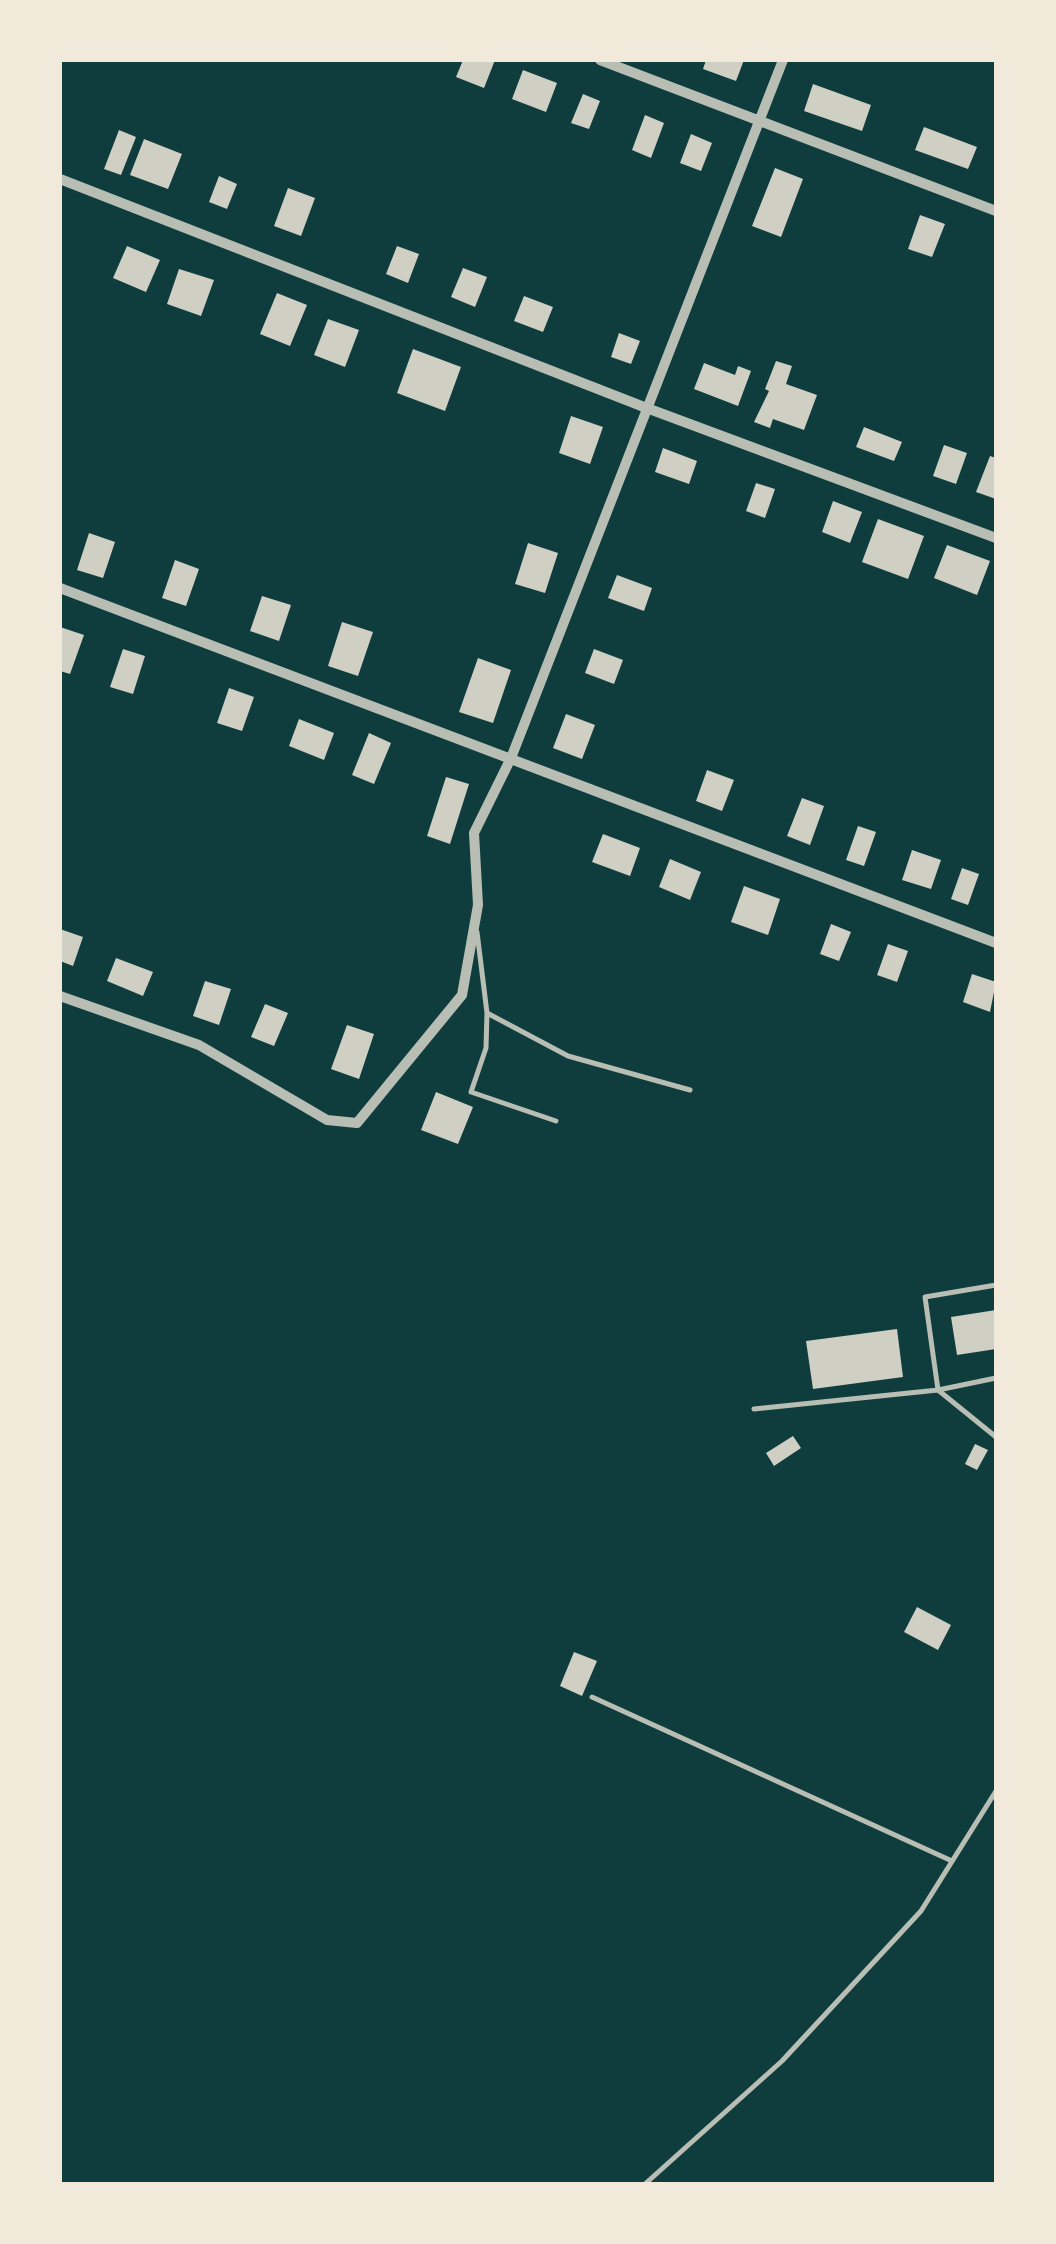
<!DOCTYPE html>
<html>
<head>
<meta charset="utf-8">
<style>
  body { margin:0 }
  #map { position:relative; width:1056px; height:2244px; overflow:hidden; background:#0f3d3e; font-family:"IBM Plex Sans",sans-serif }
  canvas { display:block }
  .frame { position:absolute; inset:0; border:62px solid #f1e9da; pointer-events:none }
</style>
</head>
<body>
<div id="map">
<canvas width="1056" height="2244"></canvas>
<div class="frame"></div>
</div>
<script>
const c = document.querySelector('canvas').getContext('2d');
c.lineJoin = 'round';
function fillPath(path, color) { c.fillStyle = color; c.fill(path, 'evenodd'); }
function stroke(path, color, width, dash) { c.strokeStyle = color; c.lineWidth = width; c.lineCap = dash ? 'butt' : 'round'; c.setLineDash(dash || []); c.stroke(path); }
fillPath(new Path2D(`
  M463 60H495L484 88 456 77Z
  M706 60H744L736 81 703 69Z
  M523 70 557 83 546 112 512 99Z
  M813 84 871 105 862 131 804 111Z
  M583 94 600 101 589 129 571 123Z
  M645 115 664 123 651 158 632 150Z
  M924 127 977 147 968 169 915 150Z
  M119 130 136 137 121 175 104 169Z
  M691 134 712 143 701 171 680 163Z
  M144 139 182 154 168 189 130 175Z
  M775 168 803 179 781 237 752 226Z
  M219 176 237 184 227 209 209 202Z
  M288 188 315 198 301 236 274 226Z
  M920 215 945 224 932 257 908 249Z
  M127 246 160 260 146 292 113 278Z
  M397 246 419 254 408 283 386 274Z
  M463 268 487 277 475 307 451 297Z
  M179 269 214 280 201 316 167 304Z
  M277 293 307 305 290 346 260 334Z
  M524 296 553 307 543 332 514 321Z
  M328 319 359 330 345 367 314 355Z
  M619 333 640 341 631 364 611 357Z
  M413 349 461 367 445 411 397 393Z
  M776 361 792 366 786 384 817 395 804 430 773 419 770 428 754 422 769 391 765 389Z
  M704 363 735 375 738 366 751 371 738 406 694 389Z
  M571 416 603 427 590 464 559 453Z
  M864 427 902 442 894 461 856 447Z
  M944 445 967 453 956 484 933 476Z
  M663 448 697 461 689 484 655 472Z
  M990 456 996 458V499L976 492Z
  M756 483 775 489 765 518 746 511Z
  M833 501 862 512 850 543 822 532Z
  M878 519 924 536 908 579 862 562Z
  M89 533 115 542 103 578 77 570Z
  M528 543 558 553 545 593 515 584Z
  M947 545 990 561 977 595 934 578Z
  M175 560 199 569 186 606 162 598Z
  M617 575 652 588 644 611 608 598Z
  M262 596 291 605 279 641 250 631Z
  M342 622 373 632 358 676 328 666Z
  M60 627 84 635 70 674 60 671Z
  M123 649 145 656 133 694 110 687Z
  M594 649 623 660 614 684 585 673Z
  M478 658 511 670 493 723 459 712Z
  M229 688 254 697 242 731 217 723Z
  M566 714 595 725 582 759 553 748Z
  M299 719 334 733 324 760 289 746Z
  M369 733 391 743 374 784 352 775Z
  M707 770 734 780 722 811 696 801Z
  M446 777 469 784 450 844 427 836Z
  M802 798 824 806 810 845 787 836Z
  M858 826 876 832 864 866 846 860Z
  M603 834 640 848 630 876 592 862Z
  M912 850 941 860 931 889 902 880Z
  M670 859 701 872 690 900 659 887Z
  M962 868 979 874 968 905 951 899Z
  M744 886 780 899 768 935 731 922Z
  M831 924 851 932 839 961 820 954Z
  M60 929 83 937 73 966 60 961Z
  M888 944 908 951 897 982 877 975Z
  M116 958 153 972 143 996 107 981Z
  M972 974 996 982 990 1012 963 1002Z
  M205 981 231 989 219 1025 193 1016Z
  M265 1004 288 1013 274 1046 251 1037Z
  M347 1025 374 1034 359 1079 331 1069Z
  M436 1092 473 1107 458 1144 421 1130Z
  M996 1310V1349L957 1355 951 1317Z
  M897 1329 903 1377 813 1389 806 1341Z
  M793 1436 801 1448 774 1466 766 1453Z
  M975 1444 988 1450 977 1470 965 1464Z
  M917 1607 951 1625 938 1650 904 1632Z
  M574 1652 597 1661 582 1696 560 1686Z`), '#cfcfc3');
stroke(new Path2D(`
  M477 932 487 1013 568 1056 690 1090
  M487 1013 486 1048 471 1092 556 1121
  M996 1285 925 1297 938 1390 996 1378
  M754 1409 938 1390 996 1437
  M592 1697 952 1861
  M645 2184 782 2061 921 1911 996 1791`), '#b8beb3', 5);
stroke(new Path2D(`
  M600 60 996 211
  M60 179 644 407 996 538
  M60 588 996 943
  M60 996 199 1045 327 1120 357 1123 462 995 478 905 474 833 511 758 783 60`), '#b8beb3', 10);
</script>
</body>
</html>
